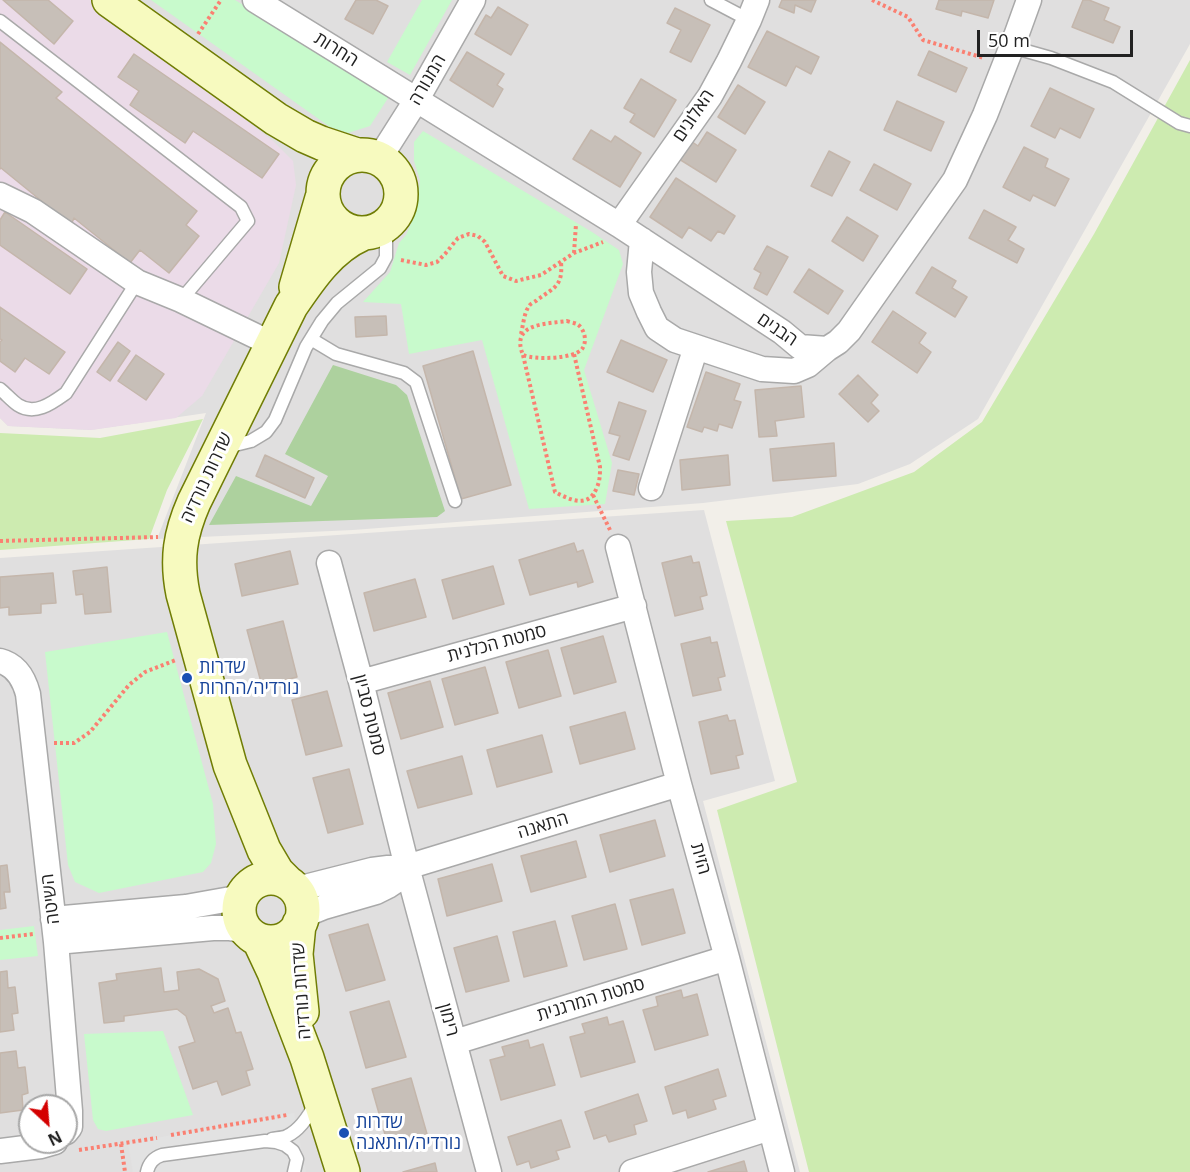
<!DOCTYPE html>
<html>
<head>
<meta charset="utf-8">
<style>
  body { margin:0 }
  #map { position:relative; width:1190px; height:1172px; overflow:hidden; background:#f2efe9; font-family:"Open Sans",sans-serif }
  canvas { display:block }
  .north { position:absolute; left:18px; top:1094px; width:60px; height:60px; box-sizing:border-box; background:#fff; border:2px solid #a7a7a7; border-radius:50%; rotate:154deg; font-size:16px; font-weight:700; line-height:24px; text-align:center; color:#222 }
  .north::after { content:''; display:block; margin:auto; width:21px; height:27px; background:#d40000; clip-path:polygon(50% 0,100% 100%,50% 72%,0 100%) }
  .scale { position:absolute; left:977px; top:30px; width:156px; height:27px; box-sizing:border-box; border:3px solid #222; border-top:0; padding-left:8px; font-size:18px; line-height:21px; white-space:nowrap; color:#222; -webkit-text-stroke:4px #fff; paint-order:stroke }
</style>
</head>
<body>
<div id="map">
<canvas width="1190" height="1172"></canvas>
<div class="north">N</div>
<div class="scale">50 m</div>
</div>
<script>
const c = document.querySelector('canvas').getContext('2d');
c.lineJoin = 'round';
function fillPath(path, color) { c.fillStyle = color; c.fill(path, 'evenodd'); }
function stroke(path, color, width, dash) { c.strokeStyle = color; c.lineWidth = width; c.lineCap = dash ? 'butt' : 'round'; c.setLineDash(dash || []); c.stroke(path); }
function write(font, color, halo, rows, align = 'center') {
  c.font = font + ' "Open Sans",Heebo,sans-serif'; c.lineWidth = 6; c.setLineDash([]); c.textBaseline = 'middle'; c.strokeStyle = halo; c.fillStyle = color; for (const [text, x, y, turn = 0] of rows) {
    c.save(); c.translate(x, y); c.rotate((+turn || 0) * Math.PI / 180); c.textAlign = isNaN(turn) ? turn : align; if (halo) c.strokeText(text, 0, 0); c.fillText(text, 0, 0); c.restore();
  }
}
fillPath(new Path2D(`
  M0 0H1190V44L978 419 910 464 858 484 703 503 353 530 157 539 206 413 91 430 8 426 0 418Z
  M704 510 775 781 703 801 800 1172H0V558ZM30 1106H66V1142H30Z`), '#e0dfdf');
fillPath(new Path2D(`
  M0 0H91L273 141 293 161 296 185 279 263 202 396 176 418 91 430 8 426 0 418Z`), '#ebdbe8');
fillPath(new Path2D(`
  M1190 60V1172H809L717 810 797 782 726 521 792 517 914 472 982 422 1094 234Z
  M203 419 167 490 149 539 0 550V433L100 438Z`), '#cdebb0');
fillPath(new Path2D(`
  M333 365 396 385 407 395 445 511 437 517 209 525 236 476 311 506 328 476 285 454Z`), '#add19e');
fillPath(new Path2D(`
  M151 0H235L390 95 370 126 348 133 330 127Z
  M422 0H452L410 75 387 62Z
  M423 131 592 232 619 250 623 264 584 370 612 463 605 504 529 509 482 340 409 354 401 304 363 302 390 272 399 243 406 235 413 219 417 203 420 180 414 161V142Z
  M167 632 213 804 216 844 211 863 203 872 99 893 75 882 68 865 45 652Z
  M34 926 38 956 0 960V930Z
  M163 1031 193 1115 106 1131 98 1129 93 1120 84 1034Z`), '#c8facc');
fillPath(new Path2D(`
  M294 1113 306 1172H133L128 1143Z`), '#e2e2e2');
const building = new Path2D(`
  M3 0H48L73 21 54 44Z
  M356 0H376L388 6 373 34 345 19Z
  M782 0H816L811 12 795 5 794 13 779 7Z
  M939 0H994L988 18 962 11 961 16 936 9Z
  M1083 0H1089L1109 8 1104 20 1120 27 1113 43 1072 27Z
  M498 7 528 25 511 55 475 34 486 15 491 18Z
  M675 8 710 25 691 62 670 52 681 30 667 23Z
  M767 31 819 57 811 74 796 66 786 86 748 67Z
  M0 42 62 92 56 98 197 211 186 225 199 236 169 273 140 250 130 263 74 218 71 225 1 168 0 169Z
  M929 51 967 68 956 92 918 75Z
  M467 52 504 74 497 85 503 89 493 107 450 80Z
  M134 54 279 154 262 178 193 131 185 143 130 105 139 91 118 77Z
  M641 79 676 100 654 137 630 122 635 114 624 108Z
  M738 85 765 102 745 134 718 117Z
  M1050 88 1094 109 1080 138 1060 128 1055 138 1031 126Z
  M897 101 944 122 931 151 884 130Z
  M591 130 611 142 615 136 641 153 620 187 573 159Z
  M707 132 736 150 716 182 679 159 691 141 698 146Z
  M1024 147 1048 159 1045 167 1069 179 1055 206 1033 195 1030 201 1003 187Z
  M829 151 850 162 832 196 811 186Z
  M874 164 911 184 897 210 860 190Z
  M676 178 735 216 724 234 718 231 711 241 689 227 682 238 650 217Z
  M984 210 1016 227 1008 240 1024 249 1017 263 969 238Z
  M5 212 87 269 70 294 0 245V220Z
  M847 217 878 236 863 261 832 241Z
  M767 246 788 257 767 295 754 288 761 273 754 269Z
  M932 267 956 281 952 288 967 297 955 317 916 293Z
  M809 269 843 291 828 314 794 292Z
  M0 307 65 352 49 374 25 358 15 372 0 361V342L2 340 0 339Z
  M893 311 926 333 919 343 931 352 917 373 872 342Z
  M386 316 387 335 356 337 355 317Z
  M621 340 667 360 653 392 607 372Z
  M118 342 130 351 110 381 97 372Z
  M473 351 511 485 461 499 423 366Z
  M136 355 164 374 146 400 118 381Z
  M706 372 740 384 734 400 741 402 732 428 719 424 717 431 704 427 702 432 687 427Z
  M858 375 878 395 871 403 879 411 868 422 839 394Z
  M801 386 804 417 775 421 777 436 759 437 755 390Z
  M619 402 646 411 629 460 613 455 620 436 609 433Z
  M834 443 836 476 773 481 770 449Z
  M265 455 314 478 305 498 256 476Z
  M728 455 730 485 682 490 680 460Z
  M618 470 639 474 634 495 613 491Z
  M574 543 577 552 583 550 593 582 578 587 577 582 530 595 519 560Z
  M290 551 298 584 242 596 235 564Z
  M691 556 693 563 699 562 707 595 700 597 703 609 675 616 662 563Z
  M493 566 504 604 453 619 442 580Z
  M107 567 111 612 85 614 83 594 76 595 73 571Z
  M53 573 56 603 41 604V613L9 615V607L0 608V577Z
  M415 579 426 617 374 631 364 593Z
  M283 621 297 677 262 686 247 630Z
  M603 636 616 682 574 694 561 648Z
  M710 637 711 643 717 642 725 676 718 678 721 690 693 696 681 644Z
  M548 650 561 696 519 708 506 662Z
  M485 667 498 713 455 725 442 679Z
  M430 681 443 727 401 739 388 693Z
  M327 691 342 746 306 755 292 700Z
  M625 712 635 749 580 764 570 727Z
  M727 715 729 721 735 720 743 754 736 756 739 768 711 774 699 722Z
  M542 735 552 772 497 787 487 750Z
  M462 756 472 794 418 808 407 771Z
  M349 769 363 824 328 833 313 778Z
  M655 820 665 856 610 872 600 835Z
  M576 841 586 877 531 892 521 856Z
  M492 864 502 901 447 916 438 879Z
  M7 865 10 892H4L6 908 0 909V866Z
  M673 889 685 933 642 945 630 900Z
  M615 904 627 949 584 960 572 916Z
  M555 921 567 966 524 977 513 932Z
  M368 924 385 980 346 991 329 935Z
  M497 936 509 981 466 992 454 948Z
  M161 968 164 992 179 990 177 972 199 969 218 979 225 1001 211 1006 214 1013 228 1008 236 1033 241 1032 253 1069 246 1071 250 1085 222 1095 217 1081 193 1089 179 1047 195 1042 186 1016 177 1009 124 1016V1021L104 1023 99 983 117 980 116 974Z
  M7 971 8 988 15 987 18 1013 12 1014 14 1030 0 1032V972Z
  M681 990 683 998 697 994 708 1035 655 1050 643 1010 658 1006 656 997Z
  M389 1001 406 1057 366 1068 350 1012Z
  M607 1017 609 1025 623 1021 635 1062 581 1077 570 1037 585 1033 582 1024Z
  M528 1040 530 1048 543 1044 555 1085 501 1100 490 1060 505 1056 502 1047Z
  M16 1051 18 1068 25 1067 28 1093 22 1095 23 1110 0 1113V1053Z
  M718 1069 726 1096 713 1100 716 1109 688 1118 686 1110 673 1114 665 1087Z
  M411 1078 427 1134 388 1145 372 1089Z
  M638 1094 647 1121 634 1125 636 1134 609 1142 606 1135 594 1139 585 1112Z
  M561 1120 570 1147 556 1151 559 1159 531 1168 529 1161 517 1165 508 1137Z
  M744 1161 747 1172H708Z
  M435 1163 437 1172H403Z`);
fillPath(building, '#c7bfb8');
stroke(building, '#c4b6ab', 1.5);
const lane = new Path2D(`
  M711 0 749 20
  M0 21 241 207 248 221 181 300
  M1012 47 1051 58 1113 82 1179 123 1190 126
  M311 339 336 354 404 373 416 382 455 501
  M0 389C6 394 12 401 18 405 35 416 52 403 66 393L137 282
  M227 447 251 441 266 432 275 420 306 347 322 321 337 303 380 268 386 257V237L390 222
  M272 1139C277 1138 283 1138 287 1136 300 1130 310 1114 316 1102
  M147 1172C149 1163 153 1158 162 1155L265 1141 276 1142 285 1145 293 1151 297 1159 294 1172`);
const street = new Path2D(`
  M255 0 619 225 782 332 800 347 827 349 838 342 849 331 955 180 985 115 1016 36 1029 0
  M379 159 417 99 473 0
  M0 195 33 211 137 282 181 300 272 344
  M619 225 710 96 729 61 749 20 757 0
  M642 240 639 272 641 293 649 312 657 328 675 340 762 369 794 371 808 365 827 349
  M651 488 696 347
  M618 547 679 784 727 958 782 1172
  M329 563 361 682 407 867 489 1172
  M0 661C16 665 24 679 28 694L56 942 70 1111V1127L66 1132
  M361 682 634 606
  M292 887H305L372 870 388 868 407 867 679 784
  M302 916 324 907 376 892 388 886 397 880 407 867
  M53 919 186 907 242 897
  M56 942 213 928H229L247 931
  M455 1042 727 958
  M0 1151 41 1146 55 1142
  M632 1172 770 1128`);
const secondary = new Path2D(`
  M109 0 276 119 305 136 321 143 357 155
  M323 194a39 39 0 1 1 78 0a39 39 0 1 1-78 0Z
  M296 287 322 198
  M239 910a32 32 0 1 1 64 0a32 32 0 1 1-64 0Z
  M288 883 277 872 264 850 230 765 183 594C176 559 180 534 194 502L291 306C310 278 330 248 362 234
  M299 924 296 954 302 1012
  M259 940 274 972 307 1058 343 1172`);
stroke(lane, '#a9a9a9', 15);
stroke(street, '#a9a9a9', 27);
stroke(secondary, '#707d05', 36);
stroke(new Path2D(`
  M872 0 908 17 923 40 984 58
  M198 34 221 0
  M574 253 576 224
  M401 260 426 265 437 262 445 254 458 238 469 234 478 236 485 242 503 276 516 281 541 275 574 253 603 242
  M567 321C569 322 575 323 577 324 584 328 588 341 582 349 574 359 534 360 523 355 510 323 546 324 567 321Z
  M521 334C523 326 524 313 529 306 531 303 535 302 537 300 555 287 563 286 561 262
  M523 355 555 492C570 500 589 509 597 487 600 481 600 474 600 467L574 354
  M593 495 610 530
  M0 541 158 537
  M54 743H74L90 732 129 685 145 672 176 660
  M0 938 33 934
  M171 1135 287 1115
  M121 1144 125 1172
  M79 1150 157 1138`), '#fa8072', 4, [3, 3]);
stroke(lane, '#fff', 12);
stroke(street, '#fff', 24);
stroke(secondary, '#f7fabf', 33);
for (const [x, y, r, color] of [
  [187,678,6,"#1a4fb4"],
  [344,1133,6,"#1a4fb4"]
]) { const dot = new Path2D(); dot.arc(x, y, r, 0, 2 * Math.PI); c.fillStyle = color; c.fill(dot); stroke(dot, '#fff', 2); }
write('18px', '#222', '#fff', [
  ["החרות",336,50,32],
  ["המנורה",428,80,-60],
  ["האלונים",694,116,-56],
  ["הבנים",777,330,34],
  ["שדרות נורדיה",207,478,-65],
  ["סמטת הכלנית",497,644,-15],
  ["סמטת סביון",369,715,76],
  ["התאנה",543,826,-17],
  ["הזית",700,859,74],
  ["השיטה",51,899,-97],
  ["שדרות נורדיה",302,991,-94],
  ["סמטת המרגנית",591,1000,-17],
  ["רימון",448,1020,75]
]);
write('18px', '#164399', '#fff', [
  ["שדרות",199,668],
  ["נורדיה/החרות",199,689],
  ["שדרות",356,1123],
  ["נורדיה/התאנה",356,1144]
], 'left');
</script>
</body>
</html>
